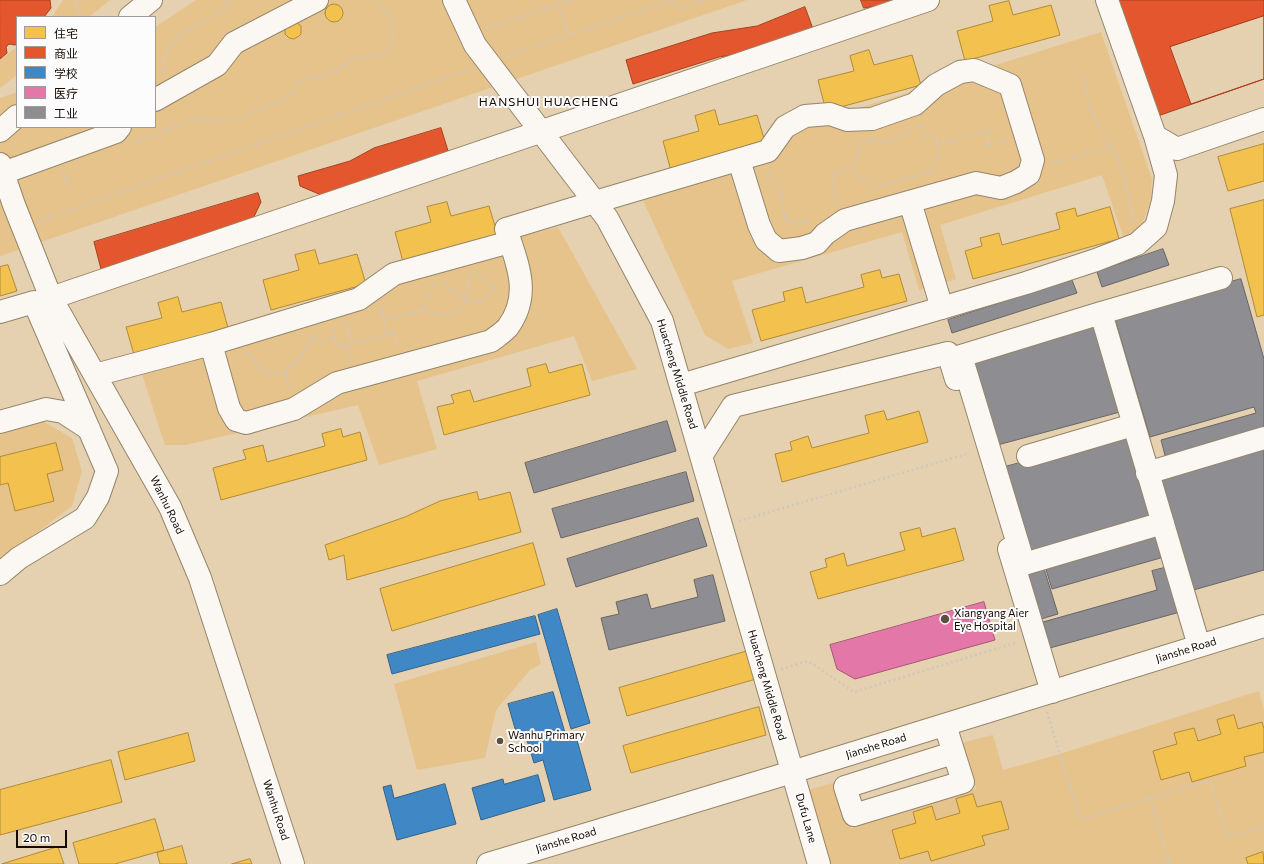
<!DOCTYPE html>
<html>
<head>
<meta charset="utf-8">
<style>
  body { margin:0 }
  #map { position:relative; width:1264px; height:864px; overflow:hidden; background:#e5d0af; font-family:Commissioner,"Noto Sans SC",sans-serif }
  canvas { display:block }
  .legend { position:absolute; left:16px; top:16px; width:140px; height:112px; box-sizing:border-box; background:#fcfcfc; border:1px solid #a09b97; margin:0; padding:5px 7px; list-style:none; font-size:12px; color:#160900 }
  .legend li { display:flex; align-items:center; gap:8px; height:20px }
  .legend b { width:20px; border:1px solid #a09b97 }
  .scale { position:absolute; left:16px; top:830px; width:51px; height:18px; box-sizing:border-box; border:2px solid #160900; border-top:0; padding-left:5px; font-size:12px; line-height:14px; white-space:nowrap; color:#160900; -webkit-text-stroke:3px #fcfcfc; paint-order:stroke }
</style>
</head>
<body>
<div id="map">
<canvas width="1264" height="864"></canvas>
<ul class="legend">
<li><b style="height:11px;background:#f2c14e"></b>住宅</li>
<li><b style="height:11px;background:#e4572e"></b>商业</li>
<li><b style="height:11px;background:#3f88c5"></b>学校</li>
<li><b style="height:11px;background:#e377a8"></b>医疗</li>
<li><b style="height:11px;background:#8d8d92"></b>工业</li>
</ul>
<div class="scale">20 m</div>
</div>
<script>
const c = document.querySelector('canvas').getContext('2d');
c.lineJoin = 'round';
function fillPath(path, color) { c.fillStyle = color; c.fill(path, 'evenodd'); }
function stroke(path, color, width, dash) { c.strokeStyle = color; c.lineWidth = width; c.lineCap = dash ? 'butt' : 'round'; c.setLineDash(dash || []); c.stroke(path); }
function write(font, color, halo, rows, align = 'center') {
  c.font = font + ' Commissioner,sans-serif'; c.lineWidth = 4; c.setLineDash([]); c.textBaseline = 'middle'; c.strokeStyle = halo; c.fillStyle = color; for (const [text, x, y, turn = 0] of rows) {
    c.save(); c.translate(x, y); c.rotate((+turn || 0) * Math.PI / 180); c.textAlign = isNaN(turn) ? turn : align; if (halo) c.strokeText(text, 0, 0); c.fillText(text, 0, 0); c.restore();
  }
}
fillPath(new Path2D(`
  M63 0H110L89 17H52Z
  M196 0H747L0 256V98L17 92V127H155V27Z
  M1101 32 1152 179 1151 200 1142 225 1125 242 1102 175 940 225 956 279 919 290 902 232 732 281 753 343 728 349 705 335 633 179Z
  M17 47V75L0 88V60Z
  M558 227 637 369 592 381 574 336 417 381 437 449 379 465 358 405 185 445H165L141 371 355 294 382 271Z
  M39 419 72 438 82 471 72 506 0 560V428Z
  M536 642 541 664 530 670 496 710 485 758 417 770 394 684Z
  M1259 691 1264 709V864H831L808 790 836 782 851 828 976 789 961 743 993 735 1003 770 1060 754Z`), '#e7c38c');
const homes = new Path2D(`
  M1009 1 1013 15 1051 5 1060 35 965 61 957 31 993 21 989 6Z
  M325 13a9 9 0 1 1 18 0a9 9 0 1 1-18 0Z
  M296 22 301 26V34L299 36 294 39 289 38 285 34V28Z
  M869 50 874 65 912 55 921 85 826 111 818 80 854 71 850 56Z
  M715 110 719 125 757 115 766 145 671 171 663 141 699 131 695 116Z
  M1264 144V181L1228 191 1218 157Z
  M1264 200V315L1257 317 1230 209Z
  M447 202 451 216 489 206 498 236 403 262 395 232 431 222 427 207Z
  M1110 207 1119 239 973 279 965 251 982 246 980 238 999 233 1002 245 1060 229 1056 213 1075 208 1077 216Z
  M315 250 319 264 357 254 366 284 271 310 263 280 299 270 295 255Z
  M8 265 17 291 0 296V267Z
  M880 270 882 278 899 274 907 301 761 341 752 310 785 301 783 292 802 287 806 303 864 287 861 275Z
  M178 297 182 312 221 302 229 332 135 358 126 327 162 318 158 303Z
  M546 364 549 373 582 364 590 395 444 435 437 407 454 403 451 395 470 390 474 402 531 386 527 369Z
  M884 411 887 420 919 411 928 442 782 482 775 454 792 450 790 442 808 436 812 448 869 433 865 416Z
  M341 429 343 437 360 432 367 460 221 500 213 468 246 459 243 450 263 445 267 462 325 446 322 434Z
  M56 443 63 470 47 474 54 501 15 511 8 483 0 485V457Z
  M477 492 479 500 510 492 521 532 347 580 344 555 329 560 325 545 405 517 440 501Z
  M920 528 922 537 955 528 964 560 818 599 810 572 827 567 825 559 844 553 847 566 905 550 900 533Z
  M533 543 545 585 392 631 380 589Z
  M755 649 763 677 627 716 619 688Z
  M759 707 766 735 631 773 623 746Z
  M1234 715 1238 729 1262 722 1264 729V752L1244 757 1246 766 1192 782 1189 772 1161 780 1153 751 1177 744 1174 733 1194 728 1198 741 1221 734 1217 720Z
  M188 733 195 761 125 780 118 752Z
  M111 760 122 802 0 835V790Z
  M973 794 977 807 1001 801 1009 829 982 836 985 845 931 861 928 851 900 859 892 830 916 823 913 812 932 806 936 820 960 813 956 799Z
  M155 819 164 850 115 864H79L73 843Z
  M182 846 187 864H160L157 853Z
  M58 847 64 864H2Z
  M1263 852 1264 864H1248L1246 858Z
  M250 859 252 864H232Z`);
fillPath(homes, '#f2c14e');
stroke(homes, '#b08a37', 1);
const shops = new Path2D(`
  M0 0H50L51 8 44 17H17V44L15 45 9 44 6 47 7 53 0 59Z
  M861 0H915L864 8Z
  M1111 0H1264V79L1152 118Z
  M805 7 813 29 767 49 719 57 633 84 626 60 712 33 757 26Z
  M1264 16V79L1191 104 1170 47Z
  M441 128 449 154 326 197 300 186 298 176 350 161 374 148Z
  M258 193 261 202 250 225 175 246 101 269 94 242Z`);
fillPath(shops, '#e4572e');
stroke(shops, '#a64020', 1);
const schools = new Path2D(`
  M557 609 590 723 571 729 538 615Z
  M535 616 540 634 392 674 387 655Z
  M553 692 566 736 575 733 591 790 554 800 543 760 534 763 526 737 516 732 508 704Z
  M538 775 545 801 481 820 472 788 503 779 504 784Z
  M445 784 456 824 397 840 383 787 391 785 394 798Z`);
fillPath(schools, '#3f88c5');
stroke(schools, '#33628a', 1);
const health = new Path2D(`
  M984 602 995 640 855 679 837 669 830 645Z`);
fillPath(health, '#e377a8');
stroke(health, '#a65676', 1);
const industry = new Path2D(`
  M1163 249 1169 265 1102 287 1097 272Z
  M1241 279 1264 359V431L1166 459 1161 440 1256 413 1254 407 1150 437 1114 316Z
  M1072 280 1077 293 952 333 948 320Z
  M1096 322 1120 412 990 447 966 357Z
  M667 421 676 451 534 493 525 463Z
  M1131 433 1155 524 1025 558 1001 468Z
  M1264 449V570L1190 591 1155 481Z
  M686 472 694 501 561 538 552 509Z
  M698 518 707 546 576 587 567 559Z
  M1157 531 1164 557 1052 589 1044 563Z
  M1042 562 1058 614 1041 619 1025 567Z
  M1168 567 1180 612 1050 648 1043 622 1157 590 1152 571Z
  M713 575 725 621 609 650 601 618 619 614 616 602 647 594 651 609 698 597 694 580Z`);
fillPath(industry, '#8d8d92');
stroke(industry, '#696566', 1);
const minor = new Path2D(`
  M454 0 475 45 607 218 662 321 819 864
  M1107 0 1155 136 1177 149 1264 119
  M130 17 151 0
  M155 100 217 65 234 43 317 0
  M0 131 17 116
  M0 164 14 205 51 298 170 507 200 578 293 864
  M3 173 116 132 120 127
  M910 202 942 308
  M510 242 394 274 359 299 211 344 229 408 236 420 246 423 294 409 337 383 491 341C496 337 504 332 508 327 532 294 517 263 506 229L595 202 768 151 785 127 805 116 830 114 847 120 872 119 915 104 936 85 960 72 974 70 1010 85 1033 160 1029 174 1016 182 1001 188 976 183 845 220 825 234 817 243 802 248 779 251 766 240 759 225 739 160
  M51 298 928 0
  M0 312 34 302 107 471 98 497 85 518 19 558 0 574
  M1101 313 1221 278
  M95 375 211 344
  M681 385 1026 283 1096 260 1137 244 1156 227 1163 201 1166 175 1155 136
  M0 422 46 409 63 412 89 429
  M701 456 733 406 948 353 956 379
  M1028 456 1133 425
  M1147 473 1264 438
  M1163 523 1024 564 961 356 1101 313 1199 646
  M1009 549 1052 692
  M945 725 963 782 854 815 845 787 953 753
  M488 864 792 772 1264 626`);
stroke(minor, '#95856a', 24);
stroke(new Path2D(`
  M75 0 80 17
  M559 5 568 35
  M487 28 573 0
  M507 56 670 1 681 8 705 0
  M164 74 163 62 169 45 186 31 225 9 229 0
  M1082 74 1089 104 1097 123 1112 147 1122 170 1134 221
  M918 125 921 124 925 135H931L936 138 938 145
  M135 139 140 140 154 136 180 124 198 120 215 121 240 119 256 110 288 98 299 81 322 76 345 65 350 59 363 56H378L387 51 393 41 392 30 388 15 377 0
  M1052 163 1112 147
  M853 168 856 157 861 154 857 143 873 139 875 143 893 141 908 133 907 129 909 128
  M63 171 69 186
  M767 172 777 180 780 189 786 221 797 224 811 220
  M835 203V191L831 174 853 168 861 178 869 180 871 188 934 171 932 165C940 158 940 154 938 145L988 130 989 140 985 147 1008 140
  M39 221 470 69
  M441 281 466 301 470 273
  M380 307 387 334
  M423 310 435 283
  M383 320 423 310C440 318 455 318 466 301 481 304 487 300 495 286L474 271
  M346 323 352 344
  M312 337 322 342 335 338 332 327
  M335 338 337 347 346 345
  M248 353 266 373C272 373 280 373 285 370 300 362 309 347 314 332
  M350 360 346 345 394 333 397 346
  M285 371 289 390
  M739 521 970 453
  M781 669 808 661 854 692 1018 642
  M1047 712 1080 820 1150 798
  M1158 864 1169 861 1150 798 1210 780 1228 837 1264 826`), '#cec8be', 2.5, [2, 3]);
stroke(minor, '#fbf8f3', 22);
for (const [x, y, r, color] of [
  [945,619,5,"#5e4f3d"],
  [500,741,4,"#5e4f3d"]
]) { const dot = new Path2D(); dot.arc(x, y, r, 0, 2 * Math.PI); c.fillStyle = color; c.fill(dot); stroke(dot, '#fcfcfc', 1.5); }
write('11px', '#160900', '#fcfcfc', [
  ["Huacheng Middle Road",677,374,73],
  ["Wanhu Road",167,505,64],
  ["Jianshe Road",1186,650,-17],
  ["Huacheng Middle Road",767,685,74],
  ["Jianshe Road",876,746,-17],
  ["Wanhu Road",276,810,72],
  ["Dufu Lane",806,818,74],
  ["Jianshe Road",566,840,-17]
]);
write('11px', '#160900', '#fcfcfc', [
  ["Xiangyang Aier",954,613],
  ["Eye Hospital",954,626],
  ["Wanhu Primary",508,735],
  ["School",508,748]
], 'left');
c.letterSpacing = '1px';
write('12px', '#160900', '#fcfcfc', [
  ["HANSHUI HUACHENG",549,102]
]);
c.letterSpacing = '0px';
</script>
</body>
</html>
